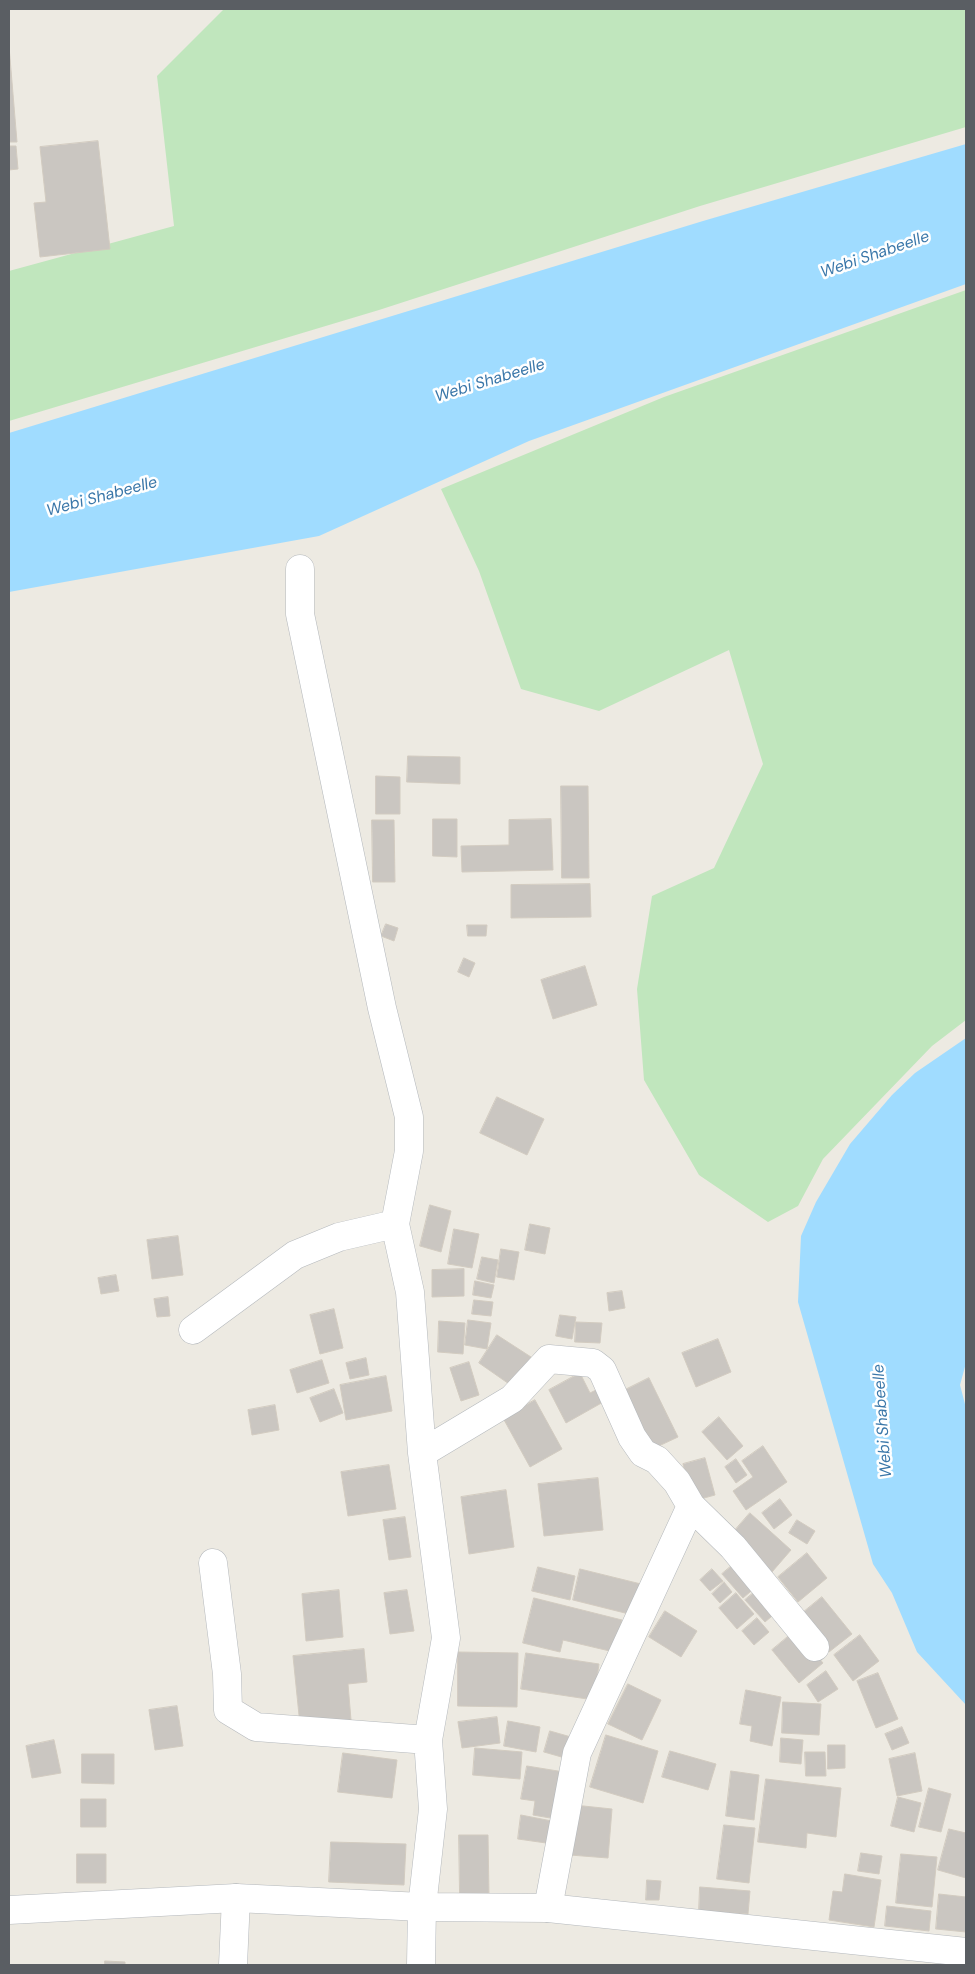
<!DOCTYPE html>
<html>
<head>
<meta charset="utf-8">
<style>
  body { margin:0 }
  #map { position:relative; width:975px; height:1974px; overflow:hidden; background:#edeae2; font-family:"DM Sans",sans-serif }
  canvas { display:block }
  .frame { position:absolute; inset:0; border:10px solid #5a5e63; pointer-events:none }
</style>
</head>
<body>
<div id="map">
<canvas width="975" height="1974"></canvas>
<div class="frame"></div>
</div>
<script>
const c = document.querySelector('canvas').getContext('2d');
c.lineJoin = 'round';
function fillPath(path, color) { c.fillStyle = color; c.fill(path, 'evenodd'); }
function stroke(path, color, width, dash) { c.strokeStyle = color; c.lineWidth = width; c.lineCap = dash ? 'butt' : 'round'; c.setLineDash(dash || []); c.stroke(path); }
function write(font, color, halo, rows, align = 'center') {
  c.font = font + ' "DM Sans",sans-serif'; c.lineWidth = 5; c.setLineDash([]); c.textBaseline = 'middle'; c.strokeStyle = halo; c.fillStyle = color; for (const [text, x, y, turn = 0] of rows) {
    c.save(); c.translate(x, y); c.rotate((+turn || 0) * Math.PI / 180); c.textAlign = isNaN(turn) ? turn : align; if (halo) c.strokeText(text, 0, 0); c.fillText(text, 0, 0); c.restore();
  }
}
fillPath(new Path2D(`
  M224 9H966V127L700 206 379 310 9 421V271L174 226 157 76Z
  M966 290V1020L932 1046 823 1159 798 1206 768 1222 699 1175 644 1080 637 989 652 896 714 868 763 764 729 650 599 711 521 689 479 571 441 489 664 397Z`), '#c0e6bd');
fillPath(new Path2D(`
  M966 144V284L529 441 319 536 9 592V433L703 221Z
  M966 1038V1363L960 1385 966 1408V1705L917 1652 892 1593 873 1564 798 1302 801 1236 816 1202 850 1144 892 1095 915 1073Z`), '#a0dcff');
const building = new Path2D(`
  M9 46 17 142H9Z
  M98 141 110 249 40 257 34 203 46 202 40 147Z
  M9 146H16L18 169 9 170Z
  M408 756 460 757V784L407 782Z
  M376 776 400 777V814H376Z
  M561 786H588L589 878H562Z
  M433 819H457V857L433 856Z
  M551 819 553 870 462 872 461 846 509 845V820Z
  M372 820H394L395 882H373Z
  M590 884 591 917 511 918V885Z
  M386 924 398 928 394 941 381 936Z
  M467 925H487L486 936H468Z
  M464 958 475 963 469 977 458 972Z
  M585 966 597 1005 553 1019 541 980Z
  M497 1097 544 1119 527 1155 480 1133Z
  M430 1205 451 1211 441 1252 420 1246Z
  M530 1224 550 1228 545 1254 525 1250Z
  M454 1229 479 1234 472 1268 448 1264Z
  M178 1236 183 1275 152 1279 147 1240Z
  M501 1249 519 1252 514 1280 497 1277Z
  M482 1257 498 1260 494 1283 477 1279Z
  M464 1269V1296L432 1297V1270Z
  M116 1275 119 1291 101 1294 98 1278Z
  M475 1281 494 1285 491 1298 473 1295Z
  M622 1291 625 1308 609 1311 607 1293Z
  M168 1297 170 1316 157 1317 154 1299Z
  M474 1300 493 1302 491 1316 472 1314Z
  M334 1309 343 1348 320 1354 310 1315Z
  M560 1315 576 1317 572 1339 556 1336Z
  M468 1320 491 1323 487 1349 465 1345Z
  M439 1321 465 1323 463 1354 438 1352Z
  M576 1322 602 1323 600 1343 575 1342Z
  M497 1335 531 1357 512 1386 479 1363Z
  M718 1339 731 1372 696 1387 682 1353Z
  M366 1358 369 1375 350 1379 346 1363Z
  M322 1360 329 1383 297 1393 290 1370Z
  M469 1362 479 1395 461 1401 450 1368Z
  M580 1373 590 1393 598 1389 605 1401 566 1423 549 1390Z
  M386 1376 392 1411 346 1420 340 1385Z
  M649 1378 678 1437 648 1451 619 1393Z
  M334 1389 343 1413 320 1422 310 1398Z
  M535 1400 562 1449 530 1467 503 1418Z
  M275 1405 279 1430 252 1435 248 1410Z
  M719 1417 743 1446 727 1460 702 1432Z
  M763 1446 787 1482 746 1510 733 1491 753 1477 742 1461Z
  M705 1458 715 1495 693 1501 683 1464Z
  M736 1459 747 1475 736 1483 725 1467Z
  M389 1465 396 1509 348 1516 341 1472Z
  M598 1478 603 1530 544 1536 538 1484Z
  M506 1490 514 1547 469 1554 461 1497Z
  M780 1499 792 1515 774 1529 762 1513Z
  M750 1513 791 1550 772 1572 730 1536Z
  M405 1517 411 1557 389 1560 383 1520Z
  M797 1520 815 1531 807 1544 789 1533Z
  M807 1553 827 1578 798 1602 778 1577Z
  M736 1562 757 1586 743 1598 722 1574Z
  M538 1567 575 1576 570 1600 532 1591Z
  M580 1569 645 1585 637 1616 573 1600Z
  M712 1569 723 1581 710 1591 700 1580Z
  M724 1582 732 1592 720 1603 712 1594Z
  M758 1589 778 1611 765 1622 745 1600Z
  M339 1590 343 1637 306 1641 302 1594Z
  M407 1590 414 1631 390 1634 384 1593Z
  M736 1593 754 1614 737 1629 719 1608Z
  M822 1597 852 1634 829 1652 800 1615Z
  M534 1598 622 1620 614 1652 563 1640 560 1652 523 1643Z
  M665 1611 697 1631 681 1657 649 1637Z
  M757 1618 769 1632 754 1645 742 1631Z
  M796 1630 823 1663 799 1683 772 1650Z
  M860 1635 879 1661 853 1681 834 1655Z
  M364 1649 367 1682 348 1684 351 1720 300 1725 293 1656Z
  M458 1652 518 1653 517 1707 458 1706Z
  M526 1653 599 1664 594 1700 521 1689Z
  M826 1671 838 1689 818 1702 807 1685Z
  M878 1673 898 1719 876 1728 857 1681Z
  M628 1684 661 1700 642 1740 608 1724Z
  M746 1690 781 1697 772 1746 750 1741 752 1726 740 1724Z
  M783 1702 821 1704 819 1735 782 1733Z
  M177 1706 183 1746 155 1750 149 1710Z
  M497 1717 500 1743 462 1748 458 1722Z
  M508 1721 540 1727 536 1752 504 1746Z
  M902 1727 909 1743 892 1750 885 1734Z
  M550 1731 578 1739 572 1760 544 1752Z
  M606 1735 658 1751 643 1803 590 1787Z
  M781 1738 803 1740 801 1764 780 1762Z
  M54 1740 61 1773 32 1778 26 1746Z
  M828 1745H845V1768L828 1769Z
  M475 1748 522 1752 520 1779 473 1775Z
  M670 1751 716 1764 708 1790 662 1777Z
  M805 1752H825L826 1776H806Z
  M343 1753 397 1760 392 1798 338 1792Z
  M915 1753 922 1791 897 1796 889 1759Z
  M82 1754H114V1784L82 1783Z
  M527 1766 564 1772 556 1819 533 1815 535 1801 521 1799Z
  M731 1771 759 1775 754 1820 726 1816Z
  M766 1779 841 1788 836 1837 807 1833 806 1848 758 1842Z
  M929 1788 951 1794 941 1832 919 1827Z
  M898 1797 921 1803 914 1832 891 1826Z
  M81 1799H106V1827H81Z
  M574 1805 612 1809 608 1858 570 1855Z
  M521 1815 557 1822 553 1844 518 1839Z
  M724 1825 755 1828 749 1883 717 1879Z
  M949 1829 966 1833V1878L938 1870Z
  M459 1835H488L489 1896H460Z
  M331 1842 406 1844 404 1885 329 1882Z
  M861 1853 882 1856 879 1874 858 1871Z
  M77 1854H106V1883H77Z
  M901 1854 937 1857 932 1907 896 1903Z
  M845 1874 881 1880 874 1927 829 1920 833 1891 842 1892Z
  M647 1880 661 1881 659 1900H646Z
  M700 1887 750 1891 748 1914 699 1911Z
  M939 1894 966 1897V1932L936 1929Z
  M887 1906 931 1911 929 1931 885 1926Z
  M105 1961 125 1962V1965H105Z`);
fillPath(building, '#cac6c1');
stroke(building, '#d2cbc0', 1);
const minor = new Path2D(`
  M300 569V614L382 1008 409 1117V1151L395 1224 410 1292 422 1453 446 1638 428 1740 433 1809 422 1907 421 1965
  M193 1330 295 1255 339 1237 395 1224
  M422 1453 512 1399 549 1359 593 1363 602 1370 632 1437 643 1453 657 1460 677 1482 691 1506 733 1547 815 1647
  M213 1563 227 1674 228 1710 256 1727 428 1740
  M548 1908 577 1753 691 1506
  M233 1965 236 1898`);
const tertiary = new Path2D(`
  M9 1910 236 1898 422 1907 548 1908 966 1952`);
stroke(minor, '#b4b8bc', 29);
stroke(tertiary, '#b4b8bc', 29);
stroke(minor, '#fff', 28);
stroke(tertiary, '#fff', 28);
write('italic 16px', '#3a77a9', '#fff', [
  ["Webi Shabeelle",875,255,-19],
  ["Webi Shabeelle",490,381,-17],
  ["Webi Shabeelle",102,497,-15],
  ["Webi Shabeelle",883,1421,-94]
]);
</script>
</body>
</html>
